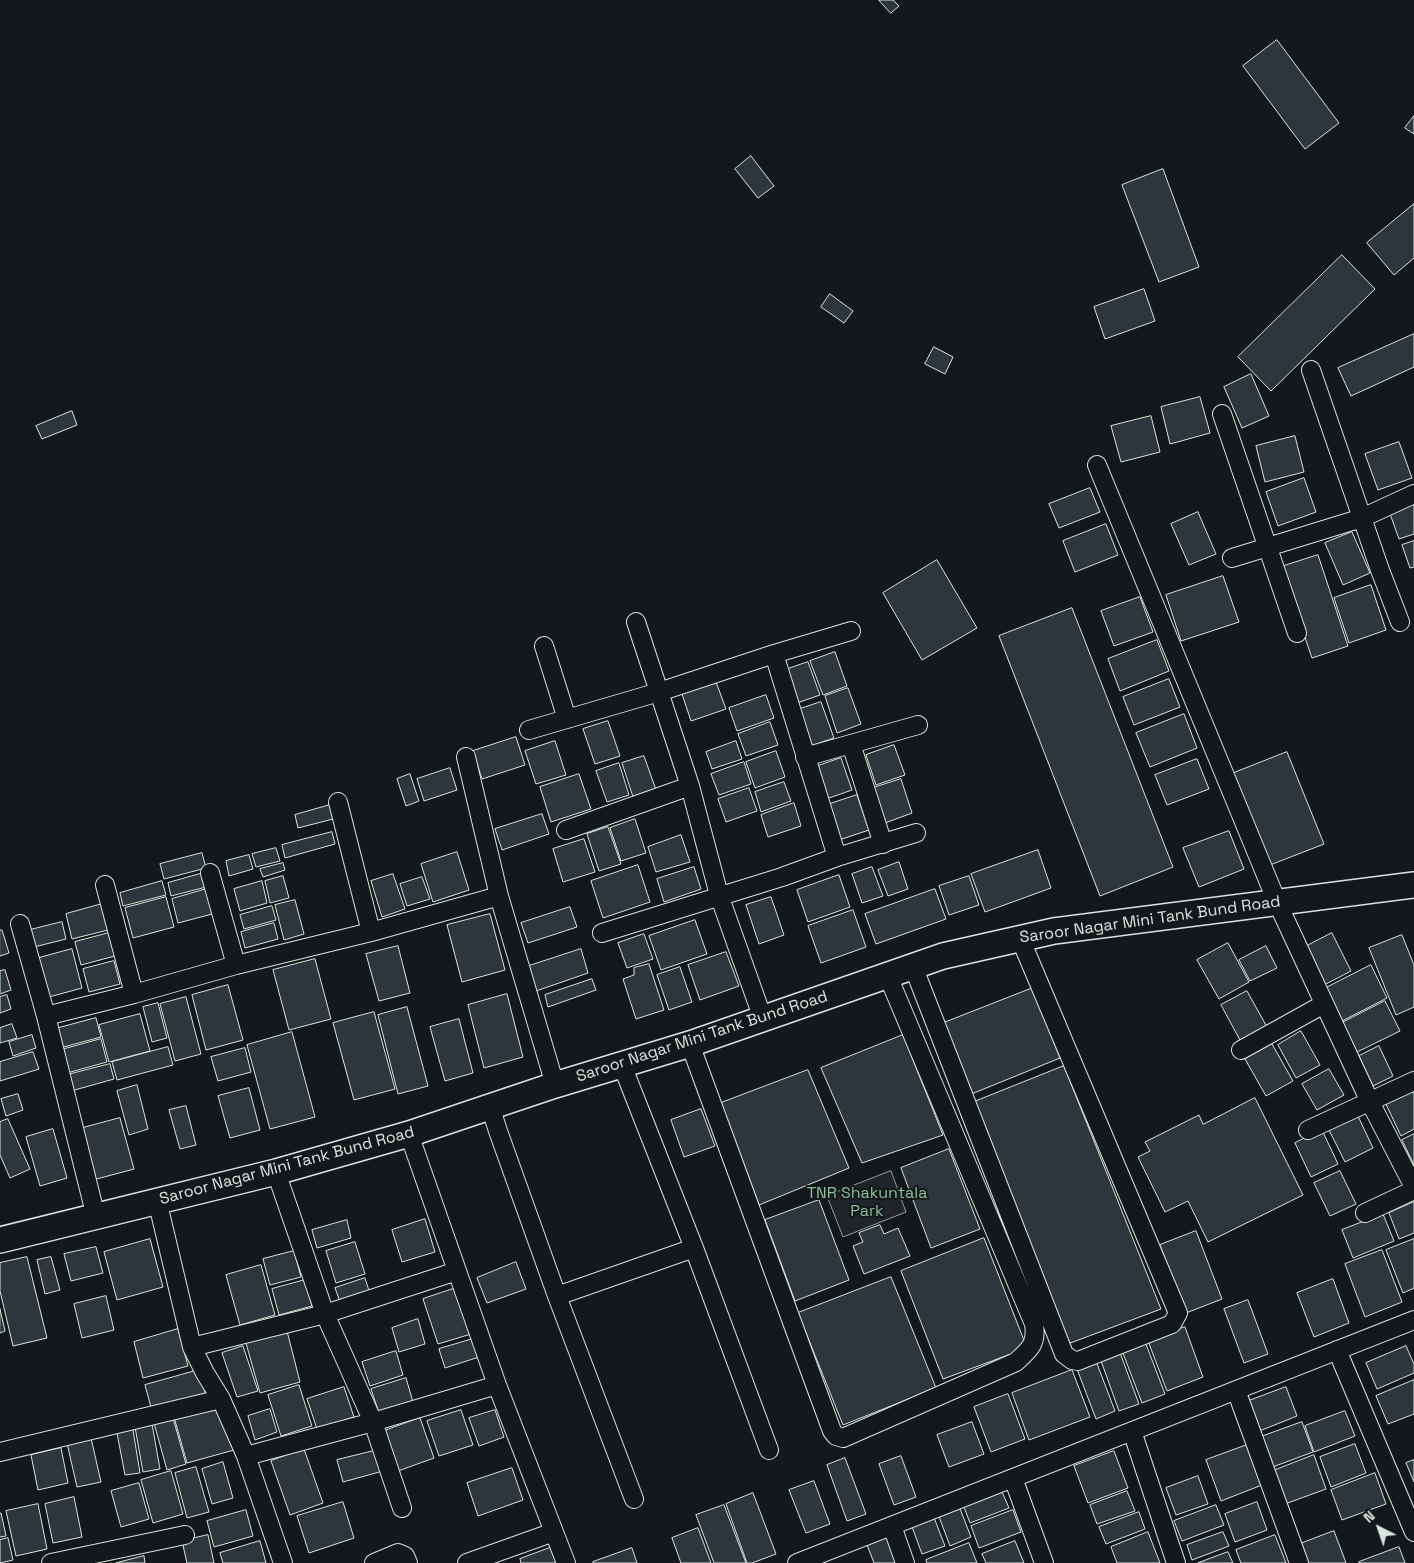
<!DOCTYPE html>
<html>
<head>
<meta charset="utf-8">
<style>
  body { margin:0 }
  #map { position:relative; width:1414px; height:1563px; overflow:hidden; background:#14181c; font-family:"Space Grotesk",sans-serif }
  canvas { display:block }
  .north { position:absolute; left:1354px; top:1503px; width:50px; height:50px; -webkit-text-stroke:4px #14181c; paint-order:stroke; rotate:319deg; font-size:14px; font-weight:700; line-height:20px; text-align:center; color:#d8e6dc }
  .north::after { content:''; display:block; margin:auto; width:18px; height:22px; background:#d8e6dc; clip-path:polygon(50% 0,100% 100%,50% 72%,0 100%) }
</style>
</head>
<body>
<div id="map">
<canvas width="1414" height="1563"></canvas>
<div class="north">N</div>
</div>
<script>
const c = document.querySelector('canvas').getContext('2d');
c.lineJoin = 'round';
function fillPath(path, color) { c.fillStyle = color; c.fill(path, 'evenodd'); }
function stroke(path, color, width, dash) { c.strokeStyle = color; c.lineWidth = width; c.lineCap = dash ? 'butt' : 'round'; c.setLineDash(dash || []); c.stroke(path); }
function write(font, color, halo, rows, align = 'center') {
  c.font = font + ' "Space Grotesk",sans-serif'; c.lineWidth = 4; c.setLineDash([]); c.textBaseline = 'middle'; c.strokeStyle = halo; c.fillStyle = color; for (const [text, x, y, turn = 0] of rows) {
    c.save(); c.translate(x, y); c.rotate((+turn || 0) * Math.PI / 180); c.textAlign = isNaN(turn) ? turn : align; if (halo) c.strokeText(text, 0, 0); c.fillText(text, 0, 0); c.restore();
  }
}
const green = new Path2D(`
  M891 1171 906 1212 843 1237 827 1196Z`);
fillPath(green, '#202428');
stroke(green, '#939e99', 1);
const building = new Path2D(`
  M879 0H893L899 6 891 13Z
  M1277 40 1339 123 1305 149 1243 66Z
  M1414 116V134L1405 128Z
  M751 156 774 186 758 198 735 169Z
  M1163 169 1199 267 1159 282 1122 185Z
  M1414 204V258L1394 275 1367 243Z
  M1342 255 1375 289 1271 391 1238 357Z
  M1144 289 1155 321 1105 339 1094 307Z
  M830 294 853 311 844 323 821 307Z
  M1414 334V367L1351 396 1338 368Z
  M934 347 953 357 945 374 925 364Z
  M1251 374 1269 416 1242 428 1224 387Z
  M1200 397 1210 433 1170 444 1161 407Z
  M72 411 77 425 42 439 36 426Z
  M1151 416 1160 452 1121 462 1111 426Z
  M1295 436 1304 472 1265 482 1256 446Z
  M1399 442 1412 478 1378 490 1365 454Z
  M1304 478 1316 512 1278 526 1266 492Z
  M1090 488 1100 512 1059 528 1049 504Z
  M1414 502V534L1399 539 1389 511Z
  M1198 512 1216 554 1189 565 1171 524Z
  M1106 524 1118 555 1075 572 1063 541Z
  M1352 532 1370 573 1343 585 1325 543Z
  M1414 541V567L1410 568 1402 545Z
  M1318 555 1348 646 1312 658 1281 567Z
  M937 560 977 628 922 660 883 593Z
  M1223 576 1239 622 1181 641 1166 595Z
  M1371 585 1386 630 1349 643 1334 598Z
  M1140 597 1153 632 1114 646 1101 611Z
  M1072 608 1173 867 1100 896 999 636Z
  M1157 640 1169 671 1120 691 1108 659Z
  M835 652 847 686 823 695 810 661Z
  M808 662 820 695 797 703 785 670Z
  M1169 679 1180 707 1134 725 1123 697Z
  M716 682 726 709 691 721 682 694Z
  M848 688 861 724 837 733 825 696Z
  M766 695 774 718 737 731 729 708Z
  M821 702 834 738 810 746 797 710Z
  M1184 714 1197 748 1150 767 1136 733Z
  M608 721 620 756 595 764 583 729Z
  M770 722 778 745 746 756 738 734Z
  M516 737 525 765 482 779 473 751Z
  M555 741 566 775 536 784 525 751Z
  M736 741 742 759 712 769 706 752Z
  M894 745 905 775 876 785 866 755Z
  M776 751 785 777 755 788 746 762Z
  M1287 752 1324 844 1270 865 1234 773Z
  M644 756 656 790 633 797 622 763Z
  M841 758 852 790 826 799 815 767Z
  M1197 759 1209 789 1167 805 1155 775Z
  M744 762 751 784 719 795 711 774Z
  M619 763 629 795 607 802 596 771Z
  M450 768 457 790 424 801 417 779Z
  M410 774 419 801 406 806 397 779Z
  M579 774 591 809 551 822 540 787Z
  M901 779 912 813 885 823 873 788Z
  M784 782 791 801 761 812 755 792Z
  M749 788 757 811 726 822 718 799Z
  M857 795 869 830 836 841 824 806Z
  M794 803 801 826 768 837 761 815Z
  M330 805 333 819 298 828 295 815Z
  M542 814 549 834 502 850 495 829Z
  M635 819 646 853 621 861 610 828Z
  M608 827 621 864 599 871 587 834Z
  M1229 831 1244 869 1199 887 1183 848Z
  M332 832 335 844 285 858 282 845Z
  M681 835 690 862 656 872 648 847Z
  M584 839 595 872 563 882 553 849Z
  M276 848 280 861 256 867 252 854Z
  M1038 850 1051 888 985 912 971 874Z
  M457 852 469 890 433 902 421 864Z
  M202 853 206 868 164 879 160 864Z
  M249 855 253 869 229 876 226 861Z
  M899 862 908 889 888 896 878 870Z
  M283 863 285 870 263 877 260 869Z
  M638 865 650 902 603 918 591 881Z
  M694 867 701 889 664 902 657 879Z
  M872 867 883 896 862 903 852 874Z
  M207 872 210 886 171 896 168 883Z
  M393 874 405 909 382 917 371 881Z
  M839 875 850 907 808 922 797 890Z
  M283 876 289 898 270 903 265 881Z
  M969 876 979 905 949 915 939 886Z
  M422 877 430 899 407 906 400 884Z
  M162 881 166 895 123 906 120 893Z
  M262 881 267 903 240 911 234 889Z
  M210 888 216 913 178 923 172 899Z
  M935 889 946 919 876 944 865 914Z
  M166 897 174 927 133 938 125 908Z
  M771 897 784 935 759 944 746 905Z
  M295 900 304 934 284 940 275 905Z
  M102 904 108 930 72 939 66 914Z
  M272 906 276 920 244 929 240 915Z
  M570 907 577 927 528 943 521 923Z
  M853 910 866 947 821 963 808 926Z
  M490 914 505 970 462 982 447 925Z
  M695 920 707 954 661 970 649 936Z
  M62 922 66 939 30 948 26 931Z
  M274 923 278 939 245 948 241 932Z
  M0 930H2L9 953 0 956Z
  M109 933 115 956 81 965 75 942Z
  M1332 933 1351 971 1324 985 1305 947Z
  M644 934 653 959 627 968 618 943Z
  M1402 935 1414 965V1007L1396 1015 1369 948Z
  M1228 943 1249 982 1219 999 1197 960Z
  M398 946 410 993 379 1001 366 954Z
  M1266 946 1277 968 1250 981 1239 960Z
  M72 949 82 988 49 997 39 958Z
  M581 949 588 973 536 991 529 966Z
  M726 952 739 986 700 1000 688 965Z
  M315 959 331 1019 289 1030 273 970Z
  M114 961 120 984 89 992 83 969Z
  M649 964 664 1010 636 1019 623 979 634 975V968Z
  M1371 965 1387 998 1340 1022 1324 989Z
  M680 967 692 1002 669 1010 657 975Z
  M5 970 11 990 0 994V971Z
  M592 979 596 990 548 1007 545 995Z
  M228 985 243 1040 206 1050 192 995Z
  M1033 988 1060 1058 969 1095 941 1024Z
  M1247 991 1267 1027 1241 1042 1221 1005Z
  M507 994 523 1057 484 1068 468 1005Z
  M7 995 11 1009 0 1013V997Z
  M186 997 201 1054 175 1061 160 1004Z
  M1385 1001 1400 1031 1355 1053 1340 1024Z
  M158 1003 167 1038 152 1042 143 1007Z
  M407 1007 428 1086 398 1094 378 1015Z
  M374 1012 395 1089 354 1100 333 1023Z
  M140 1014 150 1051 109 1062 99 1025Z
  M96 1018 101 1037 60 1048 55 1029Z
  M459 1019 473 1073 445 1081 430 1027Z
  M12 1024 17 1038 0 1043V1028Z
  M1301 1031 1320 1065 1296 1078 1278 1045Z
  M292 1032 315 1117 270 1129 247 1045Z
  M32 1035 36 1048 13 1056 9 1042Z
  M903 1035 943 1135 862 1163 821 1068Z
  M101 1039 107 1062 67 1073 61 1050Z
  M1272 1044 1293 1081 1266 1096 1245 1059Z
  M1379 1046 1393 1076 1373 1086 1359 1056Z
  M168 1047 173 1065 117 1080 112 1062Z
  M245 1048 251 1072 218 1081 211 1057Z
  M33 1052 39 1069 0 1081V1062Z
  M110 1064 114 1079 71 1091 67 1075Z
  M1064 1066 1161 1309 1065 1345 969 1104Z
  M1329 1069 1344 1095 1317 1110 1302 1084Z
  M808 1070 849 1168 759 1205 721 1103Z
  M137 1085 148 1129 129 1135 117 1091Z
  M1411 1087 1414 1094V1129L1401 1136 1384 1100Z
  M249 1088 260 1130 230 1138 218 1096Z
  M18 1094 23 1110 6 1116 1 1099Z
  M1255 1098 1303 1195 1208 1242 1188 1201 1165 1212 1138 1157 1150 1151 1145 1142 1199 1115 1203 1124Z
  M186 1106 196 1145 180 1149 169 1110Z
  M701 1109 715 1146 684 1157 671 1120Z
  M1357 1114 1373 1148 1345 1162 1328 1128Z
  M120 1118 134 1169 93 1180 79 1129Z
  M8 1119 30 1169 10 1178 0 1155V1122Z
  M53 1129 67 1178 40 1186 26 1137Z
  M1322 1130 1338 1164 1311 1177 1295 1143Z
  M1414 1134V1165L1402 1140Z
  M949 1149 980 1229 931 1248 901 1168Z
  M1340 1171 1356 1204 1330 1216 1314 1183Z
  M819 1200 849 1280 795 1301 765 1220Z
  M1414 1202V1233L1399 1239 1389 1213Z
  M1383 1214 1394 1241 1353 1258 1342 1230Z
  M425 1219 435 1252 402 1262 392 1230Z
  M347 1220 351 1238 317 1248 312 1230Z
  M880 1225 884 1234 898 1228 910 1256 864 1274 853 1246 863 1242 859 1233Z
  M1196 1231 1222 1299 1186 1313 1160 1245Z
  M984 1238 1027 1348 943 1379 901 1271Z
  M150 1239 163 1287 117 1300 104 1252Z
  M1414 1239V1288L1403 1293 1386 1250Z
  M355 1242 365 1274 336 1283 326 1251Z
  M96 1247 103 1273 71 1281 64 1254Z
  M1382 1250 1402 1302 1365 1317 1345 1264Z
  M294 1251 301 1277 270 1285 263 1259Z
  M27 1257 47 1338 13 1346 0 1291V1263Z
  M51 1257 60 1290 45 1294 37 1260Z
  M516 1262 526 1289 487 1303 477 1278Z
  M261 1265 275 1315 240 1325 226 1275Z
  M891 1277 936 1388 843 1425 798 1313Z
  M365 1278 370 1294 341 1304 335 1288Z
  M1333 1279 1349 1323 1314 1337 1297 1293Z
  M305 1280 312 1306 279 1315 272 1289Z
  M456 1288 471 1334 438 1344 423 1299Z
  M106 1296 114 1330 82 1338 74 1304Z
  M1248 1300 1268 1354 1244 1363 1224 1309Z
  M0 1309 5 1331 0 1333Z
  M418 1319 425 1344 399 1352 392 1328Z
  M1185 1327 1203 1377 1167 1391 1148 1341Z
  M178 1329 188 1366 143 1378 134 1342Z
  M287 1331 300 1382 260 1393 246 1343Z
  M473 1339 479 1357 445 1368 439 1349Z
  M1144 1339 1165 1394 1142 1403 1121 1348Z
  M243 1346 258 1391 237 1397 222 1353Z
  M1406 1346 1414 1364V1373L1377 1389 1366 1363Z
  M1119 1350 1139 1404 1119 1411 1100 1358Z
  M396 1351 403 1375 370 1386 362 1362Z
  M1096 1361 1115 1411 1096 1419 1077 1369Z
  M199 1370 206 1396 152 1411 145 1385Z
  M1072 1370 1090 1417 1029 1440 1012 1393Z
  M406 1378 413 1402 379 1413 371 1389Z
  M1414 1380V1414L1388 1424 1376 1396Z
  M299 1385 312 1426 281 1436 268 1395Z
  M344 1387 354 1417 317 1429 307 1399Z
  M1286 1387 1297 1416 1257 1432 1246 1402Z
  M1008 1394 1025 1439 991 1452 974 1407Z
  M221 1404 234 1450 187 1463 174 1417Z
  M270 1409 277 1432 255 1440 248 1416Z
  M461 1410 473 1445 439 1456 427 1421Z
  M495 1410 504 1437 479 1446 469 1418Z
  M1345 1411 1355 1436 1314 1452 1305 1426Z
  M173 1418 186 1464 167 1470 154 1423Z
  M420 1418 434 1458 398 1471 384 1431Z
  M972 1422 984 1454 949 1467 937 1435Z
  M1302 1422 1313 1452 1270 1468 1258 1438Z
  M152 1424 160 1469 143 1472 135 1427Z
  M133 1430 140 1473 125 1475 117 1433Z
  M91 1438 101 1482 77 1487 67 1443Z
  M1355 1444 1366 1473 1331 1487 1320 1457Z
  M1247 1445 1262 1485 1221 1501 1206 1460Z
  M61 1448 68 1483 38 1490 31 1455Z
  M304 1449 323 1503 290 1515 271 1461Z
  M378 1450 383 1471 343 1482 337 1460Z
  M1114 1451 1128 1488 1088 1503 1074 1466Z
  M1314 1455 1326 1489 1285 1504 1273 1471Z
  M901 1456 916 1497 894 1505 879 1464Z
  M845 1458 866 1514 847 1521 827 1465Z
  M1414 1460V1482L1406 1463Z
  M223 1462 233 1498 212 1504 202 1469Z
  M196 1467 209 1512 187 1518 175 1473Z
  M512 1468 523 1500 478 1516 467 1483Z
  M171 1471 183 1514 153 1523 141 1480Z
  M1375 1473 1386 1504 1342 1520 1331 1490Z
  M1198 1476 1208 1504 1176 1515 1166 1488Z
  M814 1481 830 1524 806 1533 789 1490Z
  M139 1483 149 1519 121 1527 111 1491Z
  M1000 1487 1009 1508 970 1523 962 1502Z
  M1127 1491 1135 1511 1097 1524 1090 1505Z
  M753 1493 776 1554 752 1563H747L726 1504Z
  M74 1497 82 1537 53 1543 45 1504Z
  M343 1502 354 1538 309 1553 297 1516Z
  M1257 1502 1267 1530 1235 1542 1225 1514Z
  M38 1504 47 1549 16 1556 6 1511Z
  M724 1505 746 1563H714L696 1515Z
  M1216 1505 1224 1525 1182 1541 1174 1521Z
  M959 1506 971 1537 950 1546 938 1514Z
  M246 1510 253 1536 214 1547 207 1521Z
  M1013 1510 1021 1532 979 1548 971 1526Z
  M1139 1512 1145 1529 1106 1544 1099 1527Z
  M0 1513H1L6 1536 0 1537Z
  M933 1515 945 1546 922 1554 911 1524Z
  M698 1528 711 1563H681L672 1538Z
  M1334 1531 1346 1563H1307L1300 1544Z
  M1148 1532 1160 1563H1117L1111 1547Z
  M1223 1532 1229 1546 1192 1560 1187 1545Z
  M888 1533 900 1563H874L866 1542Z
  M208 1535 214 1563H187L182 1541Z
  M1275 1535 1286 1563H1241L1236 1550Z
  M8 1538 13 1560 0 1563V1540Z
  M260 1541 266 1563H223L220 1553Z
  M1015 1541 1024 1563H986L982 1554Z
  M969 1543 977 1563H927L926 1560Z
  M555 1546 561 1563H521L520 1559Z
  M1399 1547 1405 1563H1359V1562Z
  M632 1548 637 1563H593V1562Z
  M1228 1552 1233 1563H1198Z
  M144 1556 145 1563H116Z`);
fillPath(building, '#2c363c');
stroke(building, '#d8e6dc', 1);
const minor = new Path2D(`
  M1311 370 1380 570 1400 622
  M1222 414 1297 633
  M1097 465 1277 902 1370 1102 1414 1187
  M1232 558 1362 518 1414 494
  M636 622 690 786 719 895 763 1019
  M544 646 567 719
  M529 730 659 692 774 654 851 631
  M851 744 883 844
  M466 757 499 896 555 1085
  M805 757 918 725
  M338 802 371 932
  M566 830 690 786
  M837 857 916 833
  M210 873 236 965
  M105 885 134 994
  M20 924 46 1016 96 1217
  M602 933 782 877 837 857 774 654
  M913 966 1064 1354 1072 1360 1078 1361 1172 1324 1178 1313 1020 938
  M46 1016 134 994 236 965 371 932 499 896
  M690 1044 832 1431 836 1436 843 1438 1016 1362C1030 1349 1037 1344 1034 1324L888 976
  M1241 1050 1324 1004
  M622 1065 694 1248 769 1450
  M490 1106 498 1131 557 1296 634 1499
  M1308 1130 1414 1081
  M276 1172 325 1314 373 1422 402 1508
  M1365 1213 1414 1190
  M557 1296 694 1248
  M192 1347 325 1314 457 1271
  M1337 1350 1414 1532
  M497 1385 566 1563
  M1236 1390 1299 1563
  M221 1399 246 1456 283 1563
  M1132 1431 1176 1563
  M0 1452 221 1399 205 1373 192 1347 157 1200
  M246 1456 373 1422 497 1385 409 1134
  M1013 1478 1414 1320
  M892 1526 905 1563
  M51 1563 185 1535
  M374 1563 398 1553 405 1556 408 1563
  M467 1563 554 1532
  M797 1563 1013 1478 1044 1563`);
const secondary = new Path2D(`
  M0 1240 276 1172 409 1134 555 1085 690 1044 943 956 1054 931 1414 885`);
stroke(minor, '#d8e6dc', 20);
stroke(secondary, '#d8e6dc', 28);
stroke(minor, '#14181c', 18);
stroke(secondary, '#14181c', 25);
write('16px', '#d8e6dc', '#14181c', [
  ["Saroor Nagar Mini Tank Bund Road",1150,920,-8],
  ["Saroor Nagar Mini Tank Bund Road",702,1037,-18],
  ["Saroor Nagar Mini Tank Bund Road",287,1166,-15]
]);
write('16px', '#8ac095', '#14181c', [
  ["TNR Shakuntala",867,1194],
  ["Park",867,1212]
]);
</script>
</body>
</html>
